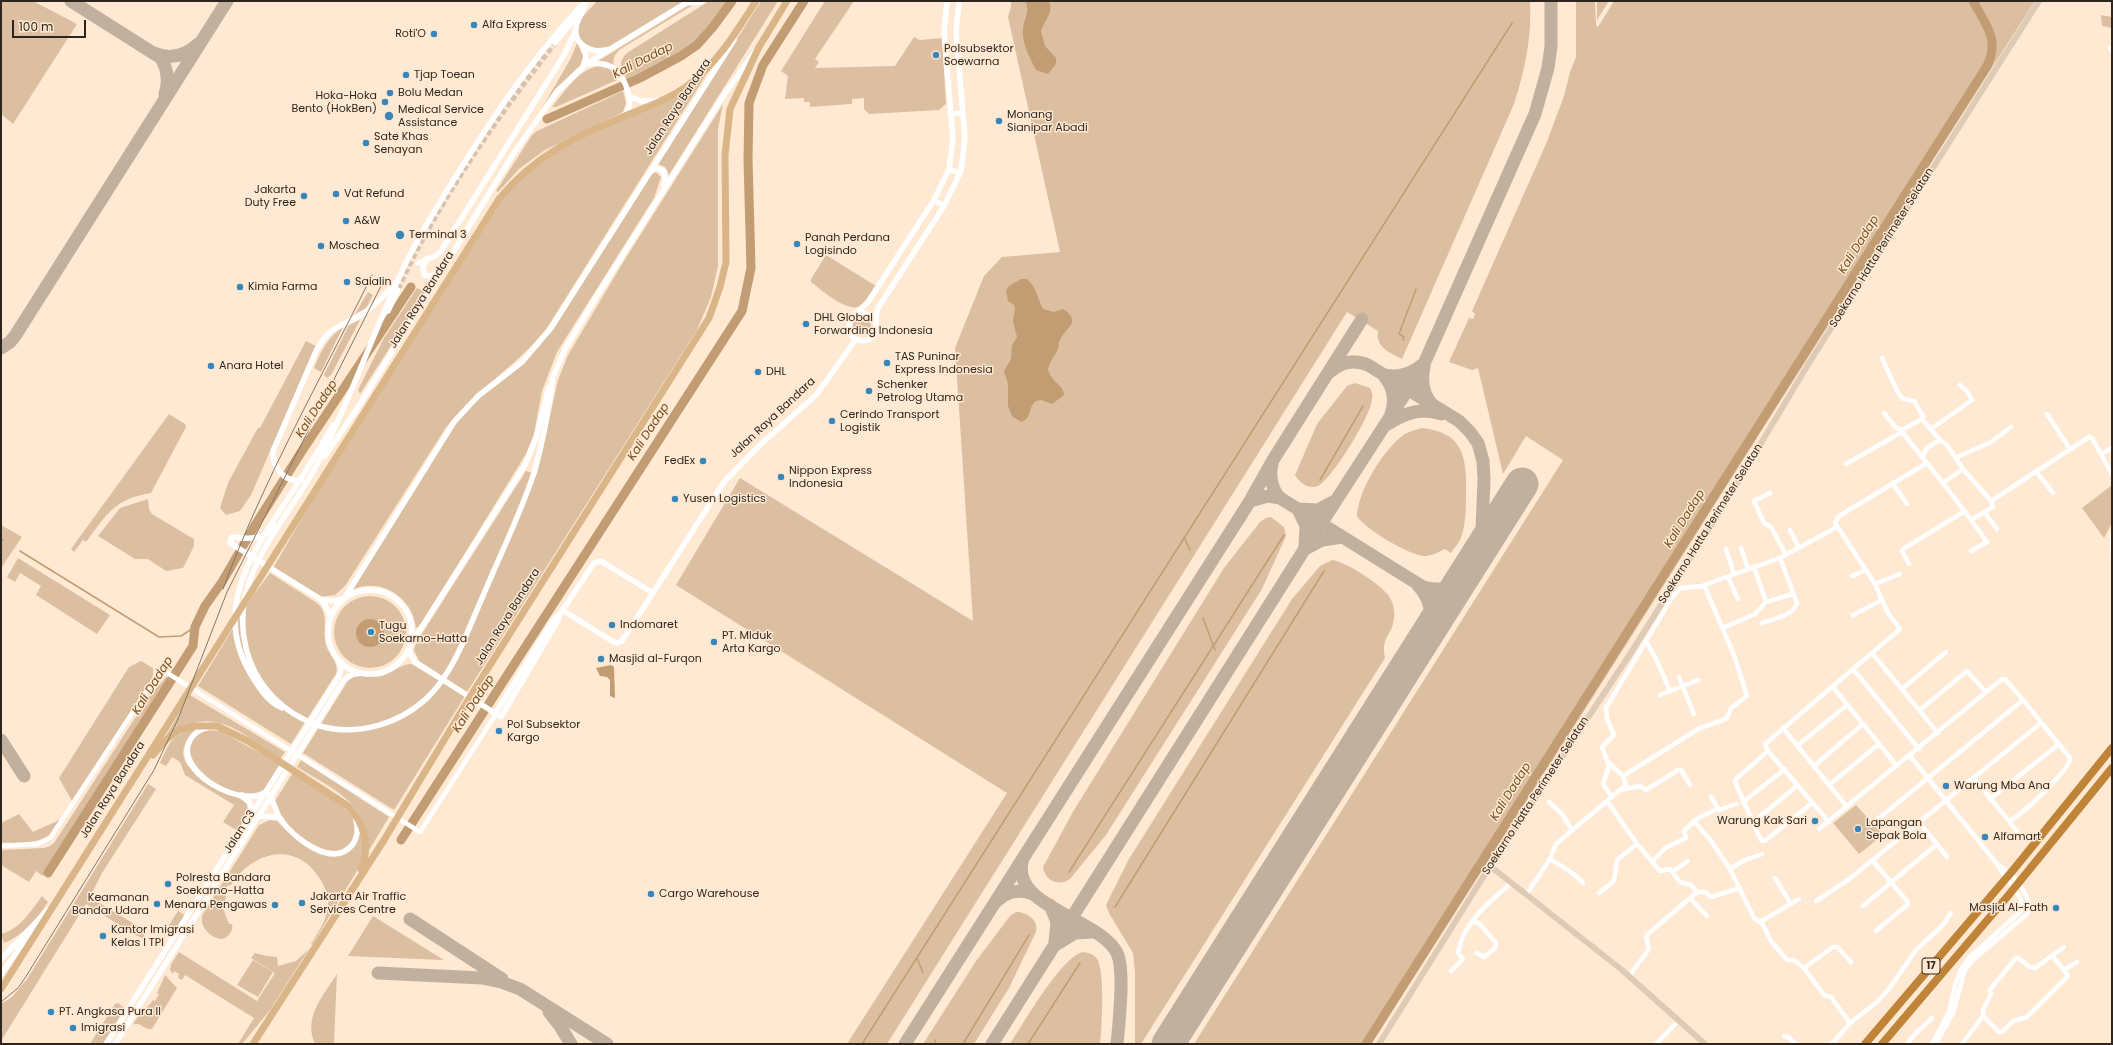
<!DOCTYPE html>
<html>
<head>
<meta charset="utf-8">
<style>
  body { margin:0 }
  #map { position:relative; width:2113px; height:1045px; overflow:hidden; background:#ffe9d3; font-family:Poppins,sans-serif }
  canvas { display:block }
  .frame { position:absolute; inset:0; border:2px solid #2e261d; pointer-events:none }
  .scale { position:absolute; left:12px; top:20px; width:74px; height:18px; box-sizing:border-box; border:2px solid #2e261d; border-top:0; padding-left:5px; font-size:12px; line-height:14px; white-space:nowrap; color:#2e261d; -webkit-text-stroke:3px #ffe9d3; paint-order:stroke }
</style>
</head>
<body>
<div id="map">
<canvas width="2113" height="1045"></canvas>
<div class="frame"></div>
<div class="scale">100 m</div>
</div>
<script>
const c = document.querySelector('canvas').getContext('2d');
c.lineJoin = 'round';
function fillPath(path, color) { c.fillStyle = color; c.fill(path, 'evenodd'); }
function stroke(path, color, width, dash) { c.strokeStyle = color; c.lineWidth = width; c.lineCap = dash ? 'butt' : 'round'; c.setLineDash(dash || []); c.stroke(path); }
function write(font, color, halo, rows, align = 'center') {
  c.font = font + ' Poppins,sans-serif'; c.lineWidth = 3; c.setLineDash([]); c.textBaseline = 'middle'; c.strokeStyle = halo; c.fillStyle = color; for (const [text, x, y, turn = 0] of rows) {
    c.save(); c.translate(x, y); c.rotate((+turn || 0) * Math.PI / 180); c.textAlign = isNaN(turn) ? turn : align; if (halo) c.strokeText(text, 0, 0); c.fillText(text, 0, 0); c.restore();
  }
}
fillPath(new Path2D(`
  M1 1H33L77 24 13 124 1 114Z
  M597 1H685L610 46C589 53 570 39 582 18 586 12 593 6 597 1Z
  M709 1H731C704 43 672 62 627 81 622 69 617 63 627 53Z
  M761 1H778L669 175 665 167 658 164Z
  M825 1H854L815 59 819 62 815 68 895 66 914 37 920 40 942 38 946 104 939 110 869 114 864 109V98L852 99V104L810 107V102H804V98L785 99 788 76 781 71Z
  M1011 1H1530C1532 37 1525 70 1514 104L1402 359C1390 353 1375 347 1378 331L1347 312 887 1044H847L1007 793 676 585 740 478 973 621 955 348 984 276 1002 257 1060 252 1008 17 1011 7Z
  M1576 1H1595L1596 25 1598 27 1614 1H2035C1871 255 1712 511 1549 766L1543 774 1541 773 1538 776 1540 780 1371 1044H1194L1563 460 1526 436 1503 474 1478 368 1472 370 1449 362 1469 318 1473 319 1475 314 1472 311 1546 144 1564 96 1570 72 1576 57Z
  M1597 1H1609L1597 20Z
  M689 5H693L619 50 614 57 613 66 608 62 598 61Z
  M2101 15 2112 17V28L2102 26Z
  M577 43 584 54 582 64 556 88 542 108 571 58Z
  M599 66 610 69 617 80 556 107H552C564 92 579 69 599 66Z
  M706 75 545 331C514 368 474 391 445 429L345 586 335 595 319 597 273 568 312 501 504 197 529 171 560 150 693 84Z
  M623 91 626 103 623 112 545 150 519 169 498 192 496 191 532 135 537 131Z
  M723 104 718 129V266L711 297 697 330 467 692 419 661 414 650 416 643 526 471 537 474 558 380 568 355 622 264Z
  M656 172 661 177 654 198 557 352 542 391 534 434 526 454 420 626 416 628C413 599 383 577 354 589L352 587 449 433 462 416 490 388 529 357 541 344 650 175Z
  M826 255 876 286C872 292 868 301 863 305 849 315 823 291 811 282V279Z
  M428 281 432 282 360 394 358 390 384 338 417 288 421 290Z
  M368 292 373 295 366 308 355 314Z
  M853 326a9 9 0 1 1 18 0a9 9 0 1 1-18 0Z
  M360 320 331 375 327 378 324 375 349 325Z
  M343 327 321 372 314 368C321 351 327 338 343 327Z
  M306 341 316 346 251 495 240 511 226 515 220 508 228 483 254 435 258 428H260Z
  M1355 383 1370 388C1372 392 1373 396 1372 400 1370 417 1332 479 1318 486 1308 490 1299 482 1295 475L1317 424 1347 386Z
  M169 414 185 424 186 427 151 493C114 499 107 514 86 542L83 540 74 552 71 549Z
  M1422 428C1462 432 1467 456 1466 492 1466 506 1466 524 1461 538 1459 543 1454 548 1451 553L1445 549C1439 552 1432 556 1425 556 1412 557 1363 528 1357 516 1358 491 1382 452 1402 436 1407 432 1415 430 1422 428Z
  M2112 485V523L2104 538 2082 508Z
  M148 499 149 509 152 514 194 539V546L183 568 166 571 148 559H135L98 536 120 508Z
  M1271 517 1284 527 1286 536 1262 589 1106 835 1070 879C1059 887 1045 881 1043 867L1074 810 1224 568 1260 522 1266 518Z
  M1 525 22 537 1 568Z
  M18 558 110 615 97 634 36 595 41 586 20 573 15 582 7 577Z
  M1332 560C1346 562 1379 583 1388 595 1393 601 1395 611 1394 618 1392 637 1381 635 1385 658L1141 1044H1135V972L1133 953 1109 913 1106 905 1129 859 1292 599 1320 566Z
  M270 573 317 603C330 614 322 630 326 645 329 655 340 664 336 674L291 744 198 686 252 597Z
  M334 632a36 36 0 1 1 72 0a36 36 0 1 1-72 0Z
  M141 661 153 668V675L151 681 53 832C40 845 18 842 1 843V823L19 814 33 832 59 820 72 801 59 778 129 667Z
  M411 664 465 696 394 810 303 753 349 679C359 673 371 679 382 676 392 673 401 664 411 664Z
  M166 677H170L43 876 36 871 29 882 1 865V850L43 848 48 847 54 843 148 698Z
  M190 695 285 752 280 759C257 744 225 714 195 723 184 726 174 734 164 739Z
  M204 726C199 731 191 736 187 741 167 773 233 790 247 804L248 816 238 831 223 822 234 805 185 775 180 762 172 757 166 766 160 763C172 736 174 734 204 726Z
  M205 730 220 731 280 764C275 772 270 787 261 792 234 808 157 750 205 730Z
  M301 760 389 817 368 852C370 803 333 789 297 767Z
  M294 771C308 781 354 808 356 825 356 830 354 836 354 840 350 844 346 848 341 850 323 856 290 832 281 816 278 812 277 806 275 801Z
  M148 784 156 789 102 873 91 895 93 899 144 930V936L142 938 135 935 86 904 1 1041V1004L12 997 27 979Z
  M1856 805 1883 835 1859 854 1833 823Z
  M270 820 277 821 287 831 334 856C351 854 359 844 360 827L364 845 360 866 312 945 311 944C319 931 327 920 328 905 329 896 325 887 320 879 296 840 253 851 231 885L227 886 224 911 229 924H232C234 930 228 939 221 939 210 938 198 925 203 914L259 825Z
  M42 896 48 902C37 919 24 935 4 943L1 934C19 930 32 910 42 896Z
  M178 911 186 916C180 924 175 937 164 933Z
  M1016 912C1027 912 1039 920 1036 932L1009 988 974 1044H923L976 961 1010 916Z
  M373 916 444 960 348 956Z
  M309 949 270 1010 242 1044H238L254 1018 185 975 182 980 178 978 179 974 174 971 173 974 170 970 171 964 179 952 257 1001 275 973 251 958 255 953 267 956 277 957 278 966 296 961Z
  M1083 952C1089 953 1094 954 1097 959 1105 970 1102 1029 1100 1044H1010C1023 1024 1062 956 1083 952Z
  M253 960 273 972 258 997 237 985Z
  M337 974 334 1044H315C303 1017 323 996 337 974Z
  M165 975 177 988 152 1029C144 1030 141 1022 133 1024 140 1013 147 1009 153 1000L155 1001 159 994 157 993Z
  M118 1003 126 1009 105 1044H90L115 1004Z`), '#dcbfa1');
fillPath(new Path2D(`
  M1025 1H1049C1054 13 1044 21 1041 31L1045 46 1056 58V64L1048 74 1036 70C1030 58 1022 44 1023 31 1023 20 1031 12 1025 1Z
  M1021 279H1027C1037 288 1037 298 1043 309L1054 312 1063 309C1083 322 1065 328 1060 340 1058 343 1059 346 1058 349 1055 356 1050 361 1048 369 1050 382 1063 383 1064 395L1052 404 1041 400 1036 401C1027 408 1033 418 1021 422L1012 416 1008 406V384L1004 371 1011 359 1012 345 1017 337 1013 321 1015 309 1014 305 1008 301 1006 291 1009 286Z
  M356 633a14 14 0 1 1 28 0a14 14 0 1 1-28 0Z
  M611 665 614 667 615 698 610 696V680L607 677 600 676 596 668Z`), '#c29c72');
stroke(new Path2D(`
  M1403 340 1404 337 1399 334 1416 289
  M1320 480 1363 406
  M1184 537 1190 550
  M1 539 3 540
  M20 551 159 637 181 636 195 627
  M1203 618 1215 650
  M1069 872 1284 535
  M1115 907 1324 571
  M917 958 923 973
  M862 1044 1512 23
  M935 1044V1040
  M963 1044 1029 935
  M1028 1044 1080 963`), '#c29c72', 1.5);
stroke(new Path2D(`
  M547 119 640 78 681 56 697 45 713 27 732 1
  M401 840 742 311 751 268 748 160 749 103 763 65 804 1
  M48 873 193 646 195 627 205 606 222 582 254 527 300 454 411 287
  M1366 1044 1987 66C2000 39 1986 25 1973 1`), '#c29c72', 9);
stroke(new Path2D(`
  M71 1 161 58C168 70 169 82 165 94
  M154 53C170 60 185 56 198 44
  M1 348 10 342 15 336 227 1
  M1424 367C1421 381 1423 395 1433 405
  M1330 372C1341 362 1354 359 1368 365L1459 421 1470 432 1478 443 1483 461 1484 479 1482 529 1478 545 1465 574
  M1386 375C1399 378 1413 373 1423 364
  M1384 376C1393 386 1396 401 1391 414
  M1388 424C1404 413 1423 407 1441 414
  M1272 464C1269 476 1272 493 1283 500
  M1250 501 1268 496 1280 498 1423 587C1440 591 1453 590 1464 576
  M1305 547 1306 526 1298 509 1318 510 1333 502
  M1307 548 1322 540 1343 537 1341 536
  M1417 584C1431 599 1435 615 1427 634
  M1 740 24 776
  M1023 859C1007 906 1101 919 1117 953 1125 969 1119 1024 1117 1044
  M997 901C1007 891 1020 889 1033 894
  M1051 906 1050 905 1057 922 1055 942
  M410 919 502 979
  M1057 944 1075 933 1093 932
  M378 973 482 978 501 982 520 989 607 1044
  M549 1012 560 1026 571 1044
  M905 1044 1250 501 1273 460 1362 319
  M992 1044 1304 550 1423 366 1535 114 1548 68 1551 46V1`), '#c2b09e', 13);
stroke(new Path2D(`
  M1168 1044 1522 484`), '#c2b09e', 33);
stroke(new Path2D(`
  M398 289C438 201 495 120 555 43`), '#d5c2af', 5.5, [5.5, 3]);
stroke(new Path2D(`
  M2110 48 2112 51
  M1882 358 1898 393 1903 399 1914 401 1923 416 1922 419
  M1884 413 1896 428 1902 430
  M2047 414 2070 449
  M1931 429 1972 400 1967 391 1960 385
  M1940 440 1928 447 1922 457 1943 483 1963 469
  M2101 454 2112 448
  M1922 457 1902 432V430L1922 419 1940 440 1947 445 1963 469 1991 501 1993 507 1971 520 1943 483
  M1955 458 1991 442 2011 427
  M1846 464 1902 432
  M2036 471 2053 493
  M1893 484 1907 504
  M1770 493 1754 501 1764 523 1771 527 1786 555
  M1991 501 2089 437 2092 438 2112 474
  M1985 513 1997 529
  M1971 520 1987 542 1971 551
  M1790 530 1799 548
  M2112 535V551
  M1741 548 1748 569
  M1726 549 1734 574
  M1909 564 1902 551 1903 549 1965 511
  M1852 576 1866 570
  M1728 577 1738 599
  M1875 584 1900 574
  M1766 602 1793 594
  M1853 615 1882 600
  M1762 623C1773 619 1793 616 1797 603L1780 558
  M1723 628 1755 614 1766 602 1754 567
  M1646 641 1657 661 1670 691
  M1872 653 1938 733
  M1853 669 1919 749
  M1679 677 1694 714
  M1833 687 1897 766
  M1902 689 1946 652
  M1660 695 1698 680
  M1920 710 1967 671 1986 692
  M1783 728 1847 807
  M1797 746 1847 705
  M1768 751 1736 779 1735 782 1760 838 1762 841 1766 840 1812 803
  M1910 756 1998 865C2003 878 2029 899 2020 912L1969 958 1962 968 1956 982 1949 1012 1932 1044
  M1814 766 1863 724
  M1623 776 1700 728 1723 720 1727 718 1731 708 1747 696 1734 655 1704 585 1780 558 1837 527
  M1829 785 1879 744
  M1620 790 1640 786 1646 790 1678 770H1681L1690 785
  M1612 797 1603 784 1609 766 1602 747 1614 735 1607 719 1606 708 1674 594 1681 588 1704 586
  M1711 797 1719 810 1736 804
  M1990 799 2059 744
  M1607 801 1637 844 1660 871 1670 869 1680 882 1691 885 1697 892H1705L1711 897 1740 888
  M1549 802 1562 814 1572 830
  M1743 802 1785 769
  M1878 819 2023 700 2070 758C2070 770 2021 816 2009 821L1974 778
  M1694 821 1711 841 1730 869 1754 918 1762 923 1771 941 1787 960H1794L1804 968 1824 995 1831 997 1850 1023
  M2009 821 2018 833
  M1829 822 1768 751 1765 744 1900 629 1888 613 1875 584 1835 523 1839 516 1927 463
  M1919 822 1947 857
  M1752 823 1798 785
  M1819 829 2002 679H2005L2023 700
  M1 846 38 844 50 838 161 669 420 832 496 714
  M1550 859C1562 867 1574 872 1583 883
  M1872 860 1907 901 1908 904 1876 931
  M1652 862 1665 848 1686 838 1684 831 1698 818 1717 809
  M1730 869 1745 860 1762 854
  M1672 872 1688 861
  M1775 878 1791 904
  M1599 893 1614 881 1617 860 1637 844
  M1526 895 1550 859 1556 844 1626 785 1623 776 1608 762
  M1690 898 1707 916
  M1816 901 1848 880 2041 723
  M1863 906 1937 844
  M1473 922 1479 923 1496 943 1495 948 1484 957 1477 953
  M1760 922 1799 899
  M2052 956 2064 970 2077 962
  M1804 968 1833 947H1837L1851 962
  M1451 971 1463 959 1458 953C1462 924 1490 901 1511 883
  M1629 976 1649 949 1646 937 1648 934 1697 892
  M1983 1016 1999 1032 2003 1031 2013 1021 2027 1017 2068 976 2064 970
  M1784 1036 1788 1037 1796 1044
  M1656 1044 1679 1020
  M1832 1044 1850 1023 1877 1002 1889 989 1916 950 1943 925 1951 913
  M1907 1044 1914 1035 1932 1018
  M1936 1044 1953 1013 1965 970 1973 960 2026 915 2030 908C2028 893 2012 872 1998 865
  M1962 1044 1983 1016V1010L1991 994 1990 990 1992 987 2016 958H2018L2030 967 2035 968 2064 947`), '#fff', 4.5);
stroke(new Path2D(`
  M685 3 701 2
  M585 6C582 13 577 20 576 27 573 44 591 54 606 50
  M555 43 576 17
  M582 46 586 56 583 67
  M588 64C597 62 608 64 615 69 625 77 637 106 623 116
  M631 97 641 101H657
  M950 114 963 113
  M949 169 960 173
  M650 172 656 168 664 171 665 179 664 186
  M934 200 944 206
  M427 260 423 267 424 275 429 276 441 273
  M418 263 435 256 441 251 564 55 576 30
  M388 311 398 290
  M856 313 868 302 934 200 949 169 953 139 944 33 947 1
  M876 323 872 316 860 312 851 318 848 328C849 333 851 336 855 339 859 341 864 341 868 340 882 334 873 318 878 308L944 206 961 171 965 137 956 32 959 1
  M553 376C549 409 543 442 534 473 520 515 500 555 483 596 468 629 456 668 430 695 402 723 359 737 320 726 283 714 255 685 246 648 227 573 291 518 321 457 352 395 374 331 403 269 420 233 442 198 463 165 499 107 539 50 586 1
  M552 379 565 349 593 302 723 96 753 54
  M549 387 536 438 525 465 409 647 410 653 415 662 501 717 557 622 560 614
  M325 456 360 404 512 156 556 93 586 64 689 1
  M302 480C285 483 272 468 273 451L316 351C328 327 340 327 361 315 374 307 385 295 395 283
  M275 527C264 540 247 539 232 537L230 543 322 600 334 601 344 599
  M328 632a42 42 0 1 1 84 0a42 42 0 1 1-84 0Z
  M344 599 454 422 478 396 522 362 551 328 734 40
  M322 600 329 612 330 618
  M562 610 612 641 617 643 622 641 724 482 760 445 817 394 856 339
  M282 708C267 702 258 686 250 673 213 610 251 555 285 503 302 477 318 452 333 425
  M495 714 553 620 560 614 594 563 601 561 653 593
  M207 728C200 729 194 733 190 740 173 772 239 807 264 793
  M242 795 250 803 252 813
  M269 795C274 801 276 813 281 820 294 838 333 870 353 844 358 836 358 828 356 820
  M257 816 277 817 281 819
  M1 959 48 910
  M1 974 35 927
  M106 1044 339 676 341 669 338 659
  M115 1044 344 680 353 674 361 673`), '#fff', 5.5);
stroke(new Path2D(`
  M1490 866 1622 970 1705 1044
  M1379 1044 1490 866 1632 651 1724 505 1809 363 2039 1`), '#ddcbb6', 6);
stroke(new Path2D(`
  M153 755 167 739 179 730 195 726H217L248 741 348 806C364 823 371 846 361 869
  M1 989 499 199C535 155 575 137 627 115 647 107 669 99 687 86 717 64 736 32 756 1
  M253 1044 384 840 473 692 709 318 720 287 726 262 725 155 730 109 759 47 787 1`), '#d9b588', 7);
stroke(new Path2D(`
  M1865 1044 2014 869 2112 748
  M1882 1044 2007 897 2112 768`), '#c08438', 8);
stroke(new Path2D(`
  M223 589C263 480 321 379 372 275
  M1 1002 18 988 25 978 154 770 178 719 227 592 383 282`), '#847668', 1);
for (const [x, y, r, color] of [
  [474,25,4,"#3886b8"],
  [434,34,4,"#3886b8"],
  [936,55,4,"#3886b8"],
  [406,75,4,"#3886b8"],
  [390,93,4,"#3886b8"],
  [385,102,4,"#3886b8"],
  [389,116,5,"#3886b8"],
  [999,121,4,"#3886b8"],
  [366,143,4,"#3886b8"],
  [336,194,4,"#3886b8"],
  [304,196,4,"#3886b8"],
  [346,221,4,"#3886b8"],
  [400,235,5,"#3886b8"],
  [797,244,4,"#3886b8"],
  [321,246,4,"#3886b8"],
  [347,282,4,"#3886b8"],
  [240,287,4,"#3886b8"],
  [806,324,4,"#3886b8"],
  [887,363,4,"#3886b8"],
  [211,366,4,"#3886b8"],
  [758,372,4,"#3886b8"],
  [869,391,4,"#3886b8"],
  [832,421,4,"#3886b8"],
  [703,461,4,"#3886b8"],
  [781,477,4,"#3886b8"],
  [675,499,4,"#3886b8"],
  [612,625,4,"#3886b8"],
  [371,632,4,"#3886b8"],
  [714,642,4,"#3886b8"],
  [601,659,4,"#3886b8"],
  [499,731,4,"#3886b8"],
  [1946,786,4,"#3886b8"],
  [1815,821,4,"#3886b8"],
  [1858,829,4,"#3886b8"],
  [1985,837,4,"#3886b8"],
  [168,884,4,"#3886b8"],
  [651,894,4,"#3886b8"],
  [302,903,4,"#3886b8"],
  [157,904,4,"#3886b8"],
  [275,905,4,"#3886b8"],
  [2056,908,4,"#3886b8"],
  [103,936,4,"#3886b8"],
  [51,1012,4,"#3886b8"],
  [73,1028,4,"#3886b8"]
]) { const dot = new Path2D(); dot.arc(x, y, r, 0, 2 * Math.PI); c.fillStyle = color; c.fill(dot); stroke(dot, '#ffe9d3', 1.5); }
for (const [x, y, w] of [
  [1931,966,18]
]) { const box = new Path2D(); box.roundRect(x - w / 2, y - 8, w, 16, 3); c.fillStyle = '#ffe9d3'; c.fill(box); stroke(box, '#2e261d', 1); }
write('bold 10px', '#2e261d', null, [
  ["17",1931,966]
]);
write('11px', '#2e261d', '#ffe9d3', [
  ["Alfa Express",482,25],
  ["Roti'O",426,34,"right"],
  ["Polsubsektor",944,49],
  ["Soewarna",944,62],
  ["Tjap Toean",414,75],
  ["Bolu Medan",398,93],
  ["Hoka-Hoka",377,96,"right"],
  ["Bento (HokBen)",377,109,"right"],
  ["Medical Service",398,110],
  ["Assistance",398,123],
  ["Monang",1007,115],
  ["Sianipar Abadi",1007,128],
  ["Sate Khas",374,137],
  ["Senayan",374,150],
  ["Jakarta",296,190,"right"],
  ["Duty Free",296,203,"right"],
  ["Vat Refund",344,194],
  ["A&W",354,221],
  ["Terminal 3",409,235],
  ["Panah Perdana",805,238],
  ["Logisindo",805,251],
  ["Moschea",329,246],
  ["Saialin",355,282],
  ["Kimia Farma",248,287],
  ["DHL Global",814,318],
  ["Forwarding Indonesia",814,331],
  ["TAS Puninar",895,357],
  ["Express Indonesia",895,370],
  ["Anara Hotel",219,366],
  ["DHL",766,372],
  ["Schenker",877,385],
  ["Petrolog Utama",877,398],
  ["Cerindo Transport",840,415],
  ["Logistik",840,428],
  ["FedEx",695,461,"right"],
  ["Nippon Express",789,471],
  ["Indonesia",789,484],
  ["Yusen Logistics",683,499],
  ["Indomaret",620,625],
  ["Tugu",379,626],
  ["Soekarno-Hatta",379,639],
  ["PT. MIduk",722,636],
  ["Arta Kargo",722,649],
  ["Masjid al-Furqon",609,659],
  ["Pol Subsektor",507,725],
  ["Kargo",507,738],
  ["Warung Mba Ana",1954,786],
  ["Warung Kak Sari",1807,821,"right"],
  ["Lapangan",1866,823],
  ["Sepak Bola",1866,836],
  ["Alfamart",1993,837],
  ["Polresta Bandara",176,878],
  ["Soekarno-Hatta",176,891],
  ["Cargo Warehouse",659,894],
  ["Jakarta Air Traffic",310,897],
  ["Services Centre",310,910],
  ["Keamanan",149,898,"right"],
  ["Bandar Udara",149,911,"right"],
  ["Menara Pengawas",267,905,"right"],
  ["Masjid Al-Fath",2048,908,"right"],
  ["Kantor Imigrasi",111,930],
  ["Kelas I TPI",111,943],
  ["PT. Angkasa Pura II",59,1012],
  ["Imigrasi",81,1028]
], 'left');
write('11px', '#2e261d', '#ffe9d3', [
  ["Jalan Raya Bandara",678,107,-57],
  ["Soekarno Hatta Perimeter Selatan",1882,248,-58],
  ["Jalan Raya Bandara",422,300,-58],
  ["Jalan Raya Bandara",773,418,-43],
  ["Soekarno Hatta Perimeter Selatan",1711,524,-58],
  ["Jalan Raya Bandara",508,617,-58],
  ["Jalan Raya Bandara",113,790,-58],
  ["Soekarno Hatta Perimeter Selatan",1536,796,-57],
  ["Jalan C3",240,832,-58]
]);
write('italic 12px', '#744d1c', '#ffe9d3', [
  ["Kali Dadap",643,61,-27],
  ["Kali Dadap",1859,245,-58],
  ["Kali Dadap",317,409,-57],
  ["Kali Dadap",649,432,-57],
  ["Kali Dadap",1685,519,-58],
  ["Kali Dadap",153,686,-58],
  ["Kali Dadap",474,704,-57],
  ["Kali Dadap",1511,792,-58]
]);
</script>
</body>
</html>
